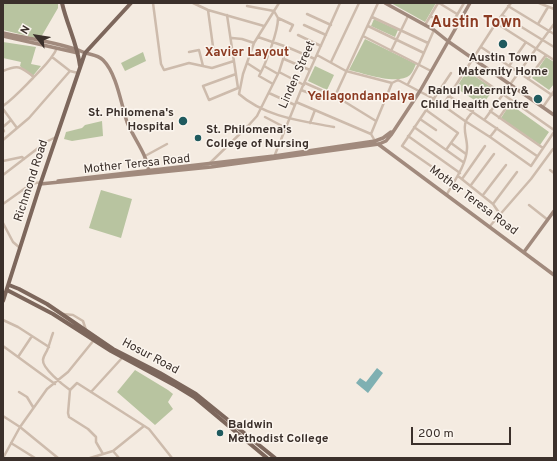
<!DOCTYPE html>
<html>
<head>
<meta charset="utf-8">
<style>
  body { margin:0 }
  #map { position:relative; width:557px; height:461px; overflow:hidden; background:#f4ebe1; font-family:Overpass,sans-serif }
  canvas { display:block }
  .frame { position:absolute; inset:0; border:4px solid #3b302b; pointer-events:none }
  .north { position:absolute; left:16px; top:16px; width:40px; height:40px; -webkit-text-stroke:3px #fbf5ee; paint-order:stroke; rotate:300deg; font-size:11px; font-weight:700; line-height:16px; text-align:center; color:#3b302b }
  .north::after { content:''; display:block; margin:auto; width:14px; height:18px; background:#3b302b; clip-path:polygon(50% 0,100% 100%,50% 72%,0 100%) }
  .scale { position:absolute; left:411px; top:427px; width:100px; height:18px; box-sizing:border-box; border:2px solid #3b302b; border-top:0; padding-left:5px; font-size:12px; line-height:14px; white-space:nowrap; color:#3b302b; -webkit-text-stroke:3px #fbf5ee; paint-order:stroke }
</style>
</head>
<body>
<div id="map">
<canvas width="557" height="461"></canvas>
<div class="frame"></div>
<div class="north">N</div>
<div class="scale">200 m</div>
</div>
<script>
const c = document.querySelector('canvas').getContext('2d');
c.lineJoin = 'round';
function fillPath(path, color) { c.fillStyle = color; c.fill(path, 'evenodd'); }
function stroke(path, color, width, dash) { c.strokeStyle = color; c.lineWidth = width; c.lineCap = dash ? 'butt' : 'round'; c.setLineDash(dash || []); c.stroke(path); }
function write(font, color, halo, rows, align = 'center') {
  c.font = font + ' Overpass,sans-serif'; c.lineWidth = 3; c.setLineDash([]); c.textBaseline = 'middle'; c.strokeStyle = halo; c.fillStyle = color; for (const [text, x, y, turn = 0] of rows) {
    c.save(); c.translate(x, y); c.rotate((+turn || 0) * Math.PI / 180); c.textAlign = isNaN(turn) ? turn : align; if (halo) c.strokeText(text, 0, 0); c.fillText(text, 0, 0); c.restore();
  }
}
fillPath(new Path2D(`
  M3 3H58V8L40 39 3 30Z
  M391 3H436L425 22Z
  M374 19 398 30 395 37 371 26Z
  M365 39 416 64C414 68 413 72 410 75 398 86 363 73 349 70Z
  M3 42 36 47 31 64 41 66 32 77 20 66 21 62 3 58Z
  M143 52 146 61 125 71 121 63Z
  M546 57 554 62V84L549 90 532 78Z
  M315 66 334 75 327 90 308 81Z
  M467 71 494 89 482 105 456 88Z
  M510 104 549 132 540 145 501 118Z
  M102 121 103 136 72 141 64 139 66 132 82 128 85 125Z
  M101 190 132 199 121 238 89 228Z
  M135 370 168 390 173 394 168 402 173 409 155 425 117 392Z`), '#b8c4a0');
fillPath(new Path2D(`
  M377 368 383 373 368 393 356 383 360 378 366 382Z`), '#7fb0b2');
stroke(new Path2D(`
  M153 3 161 64 164 70 189 63 212 68 234 61
  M193 3 208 10 264 26
  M279 3 254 43 243 74 239 94C265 117 302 121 334 127
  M439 3 457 14
  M539 3 554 9
  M247 6 274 11 278 18C278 32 266 63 259 76L273 84
  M508 6 554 34
  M208 10 214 54
  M307 14 331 25
  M227 15 238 88
  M502 15 554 47
  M430 16 450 27 464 3
  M372 17 428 43
  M278 18 293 25 290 31
  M496 23 554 60
  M538 24 548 7
  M304 25 326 35
  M425 25 438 3
  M368 26 424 53
  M298 35 321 46
  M363 36 431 71
  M232 38 242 39 254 43
  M287 47 315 59
  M481 47 552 95
  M391 51 408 16
  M189 52 199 50 203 66
  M317 55 346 71 392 83 398 80 434 99 465 121 490 137 531 166 554 132
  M52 57 70 71
  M284 59 310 70
  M331 62 359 3
  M247 63 261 72
  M264 66 278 74
  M509 66 526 42
  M467 69 554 130
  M3 71C19 64 21 67 34 77
  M279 72 304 85
  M451 73 402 146 454 182
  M236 74 203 86 209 100 238 88
  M528 79 546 55
  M305 83 337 97 376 121
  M408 84 419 64 434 30
  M301 90 317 96
  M269 93 295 105
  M335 96 378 3
  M449 96 537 156
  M296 102 371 134 375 141
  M443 105 496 23 511 3
  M3 106C14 98 23 88 33 78 42 68 52 60 57 48
  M543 107 554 91
  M3 109 17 128
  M426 110 458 133 446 150
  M490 111 543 148
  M265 117 286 128
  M499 118 511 101
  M420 119 436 130
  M485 119 554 24
  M310 123 315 110
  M3 127 11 120
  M414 127 463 162
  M3 129 4 131 3 132
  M371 134 392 83
  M408 136 460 173
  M490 137 497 128
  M3 140 29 118 70 71 78 73
  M451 143 466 154
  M145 156 167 144
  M274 157 301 90 340 3
  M3 161 22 157 24 159
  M210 163 248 126 257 116 279 72 287 47 258 37
  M550 170 554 173
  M3 175 46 142 56 137
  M458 176 493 204 517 172
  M462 179 485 146
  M471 185 494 154
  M447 194C455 180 466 165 467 149 468 140 462 129 466 121 467 118 471 114 473 111
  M483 195 506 165
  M3 204 31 184 41 182
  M493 204 500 214
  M529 205 548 220
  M3 223 13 242 20 248
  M490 226 531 179 553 149
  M63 314 73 315 83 321 86 330
  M3 320 18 327 49 347
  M53 333C51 338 50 343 48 348 47 352 43 356 43 360 42 368 63 385 70 390
  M3 346 55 384
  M18 357 32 336
  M70 390 77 383 149 429 172 458
  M70 390 68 413 69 417 88 429 96 437V442L103 454
  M19 392 27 397 33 407
  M91 392 122 358
  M3 416 20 427 58 458
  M11 443 35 458
  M113 451 119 458
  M3 458 20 427 47 389 68 372 94 340
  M90 458 113 451 144 426`), '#cdbbac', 2.5);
stroke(new Path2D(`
  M385 3 434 30 449 42 554 115
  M3 33C29 39 58 42 83 52 90 55 97 54 103 60 117 74 121 104 127 122 134 139 147 154 149 172
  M3 36 78 53
  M378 144 554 275
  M58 181 274 156 375 141 383 138 391 132
  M40 184 211 167 379 144 386 141 391 135 420 91 470 3
  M524 252 554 211`), '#a18a7d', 3.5);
stroke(new Path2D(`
  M62 3C67 25 77 43 80 66
  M9 285 19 289 47 304 113 349 160 373 196 394 275 458
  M7 290 53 314 111 351 176 386 194 397 267 458
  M3 301 41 182 85 53 131 3`), '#7d675c', 4);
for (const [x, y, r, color] of [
  [503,44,5,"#1f5a5e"],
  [538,99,5,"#1f5a5e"],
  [183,121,5,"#1f5a5e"],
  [198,138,4,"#1f5a5e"],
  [220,433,4,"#1f5a5e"]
]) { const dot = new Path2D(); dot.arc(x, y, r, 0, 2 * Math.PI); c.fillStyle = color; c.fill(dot); stroke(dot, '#fbf5ee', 1.5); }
write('bold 12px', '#3b302b', '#fbf5ee', [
  ["Austin Town",503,59,"center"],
  ["Maternity Home",503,73,"center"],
  ["Rahul Maternity &",529,92],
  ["Child Health Centre",529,106],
  ["St. Philomena's",174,114],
  ["Hospital",174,128],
  ["St. Philomena's",206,131,"left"],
  ["College of Nursing",206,145,"left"],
  ["Baldwin",228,426,"left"],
  ["Methodist College",228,440,"left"]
], 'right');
write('12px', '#3b302b', '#fbf5ee', [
  ["Linden Street",298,75,-66],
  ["Mother Teresa Road",137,165,-6],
  ["Richmond Road",32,181,-72],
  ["Mother Teresa Road",473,201,37],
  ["Hosur Road",150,357,28]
]);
write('bold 13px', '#8c3b22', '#fbf5ee', [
  ["Xavier Layout",247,53],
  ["Yellagondanpalya",361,97]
]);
write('bold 16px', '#8c3b22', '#fbf5ee', [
  ["Austin Town",476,24]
]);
</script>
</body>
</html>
